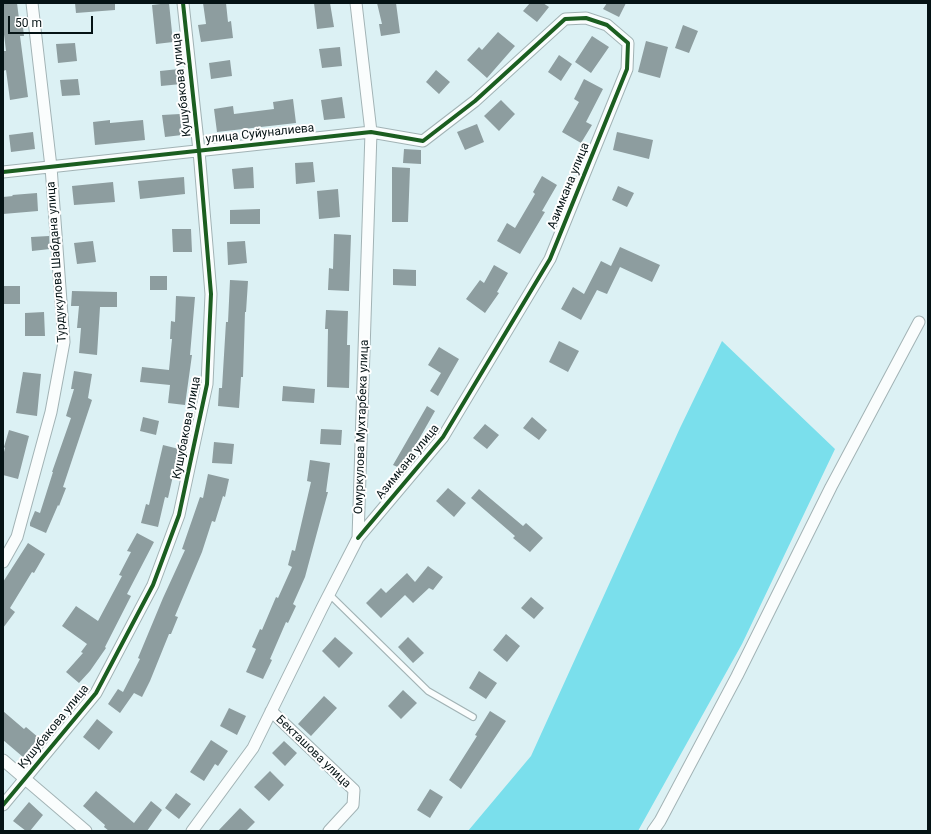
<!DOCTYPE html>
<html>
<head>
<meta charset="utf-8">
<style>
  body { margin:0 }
  #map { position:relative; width:931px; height:834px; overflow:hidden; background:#dcf1f4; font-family:Roboto,sans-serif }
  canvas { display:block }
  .frame { position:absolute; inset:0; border:4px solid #051315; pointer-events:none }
  .scale { position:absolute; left:8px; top:16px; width:85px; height:18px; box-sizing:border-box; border:2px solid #051315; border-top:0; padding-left:5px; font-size:12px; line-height:14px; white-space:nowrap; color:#051315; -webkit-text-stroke:3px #fff; paint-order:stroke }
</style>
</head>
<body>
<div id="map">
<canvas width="931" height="834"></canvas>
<div class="frame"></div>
<div class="scale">50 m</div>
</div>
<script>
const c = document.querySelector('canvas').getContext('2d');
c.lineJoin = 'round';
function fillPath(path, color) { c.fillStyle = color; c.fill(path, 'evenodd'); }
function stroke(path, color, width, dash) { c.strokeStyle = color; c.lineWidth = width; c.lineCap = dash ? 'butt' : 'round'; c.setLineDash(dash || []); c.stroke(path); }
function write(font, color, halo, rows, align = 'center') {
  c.font = font + ' Roboto,sans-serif'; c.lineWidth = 4; c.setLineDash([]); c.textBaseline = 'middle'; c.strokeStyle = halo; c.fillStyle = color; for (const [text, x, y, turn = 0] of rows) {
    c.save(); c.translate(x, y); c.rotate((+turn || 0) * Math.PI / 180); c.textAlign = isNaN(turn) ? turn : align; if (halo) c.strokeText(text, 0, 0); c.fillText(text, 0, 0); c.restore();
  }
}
fillPath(new Path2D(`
  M722 341 835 449 742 644 638 831H468L531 756 680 428Z`), '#7adfec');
fillPath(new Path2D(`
  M3 3H17L19 19H22L24 36H20L28 97 10 100 6 70 3 71V51H6L3 26Z
  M75 3H115V10L76 13Z
  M169 3 173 42 156 44 152 5Z
  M203 3H226L228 22 231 21 233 38 201 42 198 25 206 24Z
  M314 3H330L334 27 317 29Z
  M377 3H396L400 33 381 36 379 24H382Z
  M530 3H543L549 7 537 22 523 11Z
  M607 3H626L619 17 603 9Z
  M683 25 698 31 689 53 675 48Z
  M498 32 515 46 487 78 467 60 479 47 482 50Z
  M592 36 609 47 591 73 575 62Z
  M646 41 668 47 660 78 638 72Z
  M75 43 77 61 58 63 56 44Z
  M340 47 342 66 322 68 319 49Z
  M559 55 572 64 561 81 548 72Z
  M230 60 232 76 211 79 209 63Z
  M179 69 181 84 161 86 160 71Z
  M436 70 450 82 439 94 426 82Z
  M78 79 80 95 62 96 60 80Z
  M584 79 603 89 586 122 592 125 581 143 562 132 579 102 574 99Z
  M342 97 345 118 324 120 321 100Z
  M293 99 296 123 217 132 214 109 233 106 234 114 274 109 273 102Z
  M501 100 515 114 499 131 484 116Z
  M180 114 182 135 165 137 162 115Z
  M110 120V123L143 120 145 140 95 145 93 122Z
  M477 124 484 142 465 150 457 132Z
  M33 132 35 149 11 152 9 135Z
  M617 132 653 140 649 159 613 150Z
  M404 149 421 150V164L403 163Z
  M313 162 315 182 296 184 295 163Z
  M253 167 254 188 234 189 232 169Z
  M392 167 410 168 408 222H392Z
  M542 176 557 185 542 211 545 212 520 254 497 241 507 223 515 228 535 194 533 192Z
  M184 177 185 194 140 199 138 181Z
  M113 182 115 202 74 205 72 186Z
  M618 186 634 193 627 207 612 200Z
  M338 189 340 217 319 219 317 191Z
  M37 193 38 211 3 214V197L13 196 12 195Z
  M260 209V224H230V210Z
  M172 229H191L192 252H173Z
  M334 234 351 235 349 291 328 290 329 268 333 269Z
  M49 236 50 249 32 251 31 237Z
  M93 241 96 262 77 264 74 243Z
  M245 241 247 263 228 265 227 242Z
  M620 247 660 265 652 282 620 267 607 294 597 290 581 320 561 309 573 287 584 294 601 261 611 266Z
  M494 265 508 273 497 292 499 293 485 313 466 299 480 280 484 283Z
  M393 269 416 270V286L393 285Z
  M150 276H167V290H150Z
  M230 280 248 281 246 312H245L243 377H241L239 408 218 406 219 388H222L226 322H228Z
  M4 286H20V304H4Z
  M72 291 117 292V307H100L97 355 79 353 81 328H77L79 306H71Z
  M176 296 195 297 190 355H192L185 405 168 403 170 385 140 382 142 367 169 370 172 339H170L171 321 175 322Z
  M326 310 348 311 347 345H350L349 388 327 387 328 329H325Z
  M44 312 45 336H25V313Z
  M559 341 579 351 568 372 549 362Z
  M439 347 459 359 438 396 430 391 441 373 428 365Z
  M74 371 92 374 88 398 92 400 63 487 66 488 59 506 58 505 46 533 30 526V523L35 511 40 513 53 472H52L71 418 66 416 74 389H71Z
  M23 372 41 374 37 416 16 413Z
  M283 386 315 389 314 403 282 401Z
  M427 406 435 411 402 469 393 465Z
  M143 417 159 421 156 435 140 431Z
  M532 417 547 430 539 440 523 428Z
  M485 424 499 435 487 449 473 438Z
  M321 429 342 430 341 445 320 444Z
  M9 430 29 436 18 479 3 475V456L5 448 4 447Z
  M214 442 234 444 232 464 212 463Z
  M163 445 179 449 168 498 165 497 158 527 141 523 146 504 149 505Z
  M310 460 330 463 326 492H328L305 577 293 604 296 606 288 623 286 622 270 659 272 660 263 679 246 672 256 649 252 647 260 629 262 630 276 597 278 598 292 567 288 565 292 550 295 551 311 482 307 481Z
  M208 474 229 479 225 497 223 496 215 522 212 521 202 552 175 616 178 617 171 634H169L150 681 142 697 134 693 120 713 108 704 118 689 123 692 140 659 138 658 163 598 185 550 182 549 200 497 203 498Z
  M448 488 466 503 454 517 436 501Z
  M479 489 523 526 526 523 543 538 530 552 513 538 515 536 471 498Z
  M137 533 154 542 127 594 131 596 105 647 106 648 90 671 79 683 66 672 83 653 81 652 87 644 62 626 76 606 98 621 122 576 119 575 131 552 127 551Z
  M28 543 45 554 34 573 32 572 10 608 15 612 3 628V582Z
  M428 566 443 577 433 590 429 588 413 603 405 595 381 618 366 603 381 588 386 593 407 573 415 582Z
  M531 597 544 608 534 619 521 608Z
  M506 634 520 646 507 662 493 650Z
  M335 637 353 653 339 668 322 651Z
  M408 637 424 653 413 663 398 647Z
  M479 671 497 683 486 699 469 688Z
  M403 690 417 703 401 719 388 706Z
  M324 696 337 708 311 736 298 724Z
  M229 708 246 716 237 735 220 726Z
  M3 711 24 729 26 727 39 738 23 757 3 740Z
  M490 711 506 721 461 789 449 780 477 736 475 735Z
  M97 719 113 732 99 750 83 737Z
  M211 740 228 751 218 766 215 764 204 781 190 772Z
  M284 741 297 753 285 766 272 753Z
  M270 771 284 785 269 801 254 787Z
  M430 789 443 797 430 818 417 810Z
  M96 791 134 823 151 801 162 810 147 831H109L104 827 105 825 83 806Z
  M176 793 191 804 179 819 165 808Z
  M29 802 43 815 30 831H26L13 821Z
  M240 808 255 822 246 831H218Z`), '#8d9d9f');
const lane = new Path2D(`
  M329 594 428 691 473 717`);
const street = new Path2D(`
  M3 172 371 132 423 141 475 101 565 19 586 18 607 25 628 43 627 69 550 259 443 437 358 538
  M3 562 17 537 51 412 64 342 51 167 32 3
  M271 711 354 790 353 805 329 831
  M3 760 86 831
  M3 805 96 693 153 585 179 515 207 384 211 294 199 151 183 3
  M192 831 253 748 322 608 358 538 371 132 356 3
  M653 831 660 821 737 676 831 487 919 322`);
stroke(lane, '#a2b3b5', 8);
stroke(street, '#a2b3b5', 13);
stroke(lane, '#fafdfd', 5.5);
stroke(street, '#fafdfd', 11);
stroke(new Path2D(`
  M3 172 371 132 423 141 475 101 565 19 586 18 607 25 628 43 627 69 550 259 443 437 358 538
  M3 805 96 693 153 585 179 515 207 384 211 294 199 151 183 3`), '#1b5e20', 4);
write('12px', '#051315', '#fff', [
  ["Кушубакова улица",182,85,-96],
  ["улица Суйуналиева",260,134,-6],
  ["Азимкана улица",569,186,-68],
  ["Турдукулова Шабдана улица",57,262,-94],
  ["Омуркулова Мухтарбека улица",362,427,-88],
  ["Кушубакова улица",187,428,-79],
  ["Азимкана улица",408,462,-51],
  ["Кушубакова улица",54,727,-51],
  ["Бекташова улица",313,752,44]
]);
</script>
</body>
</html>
